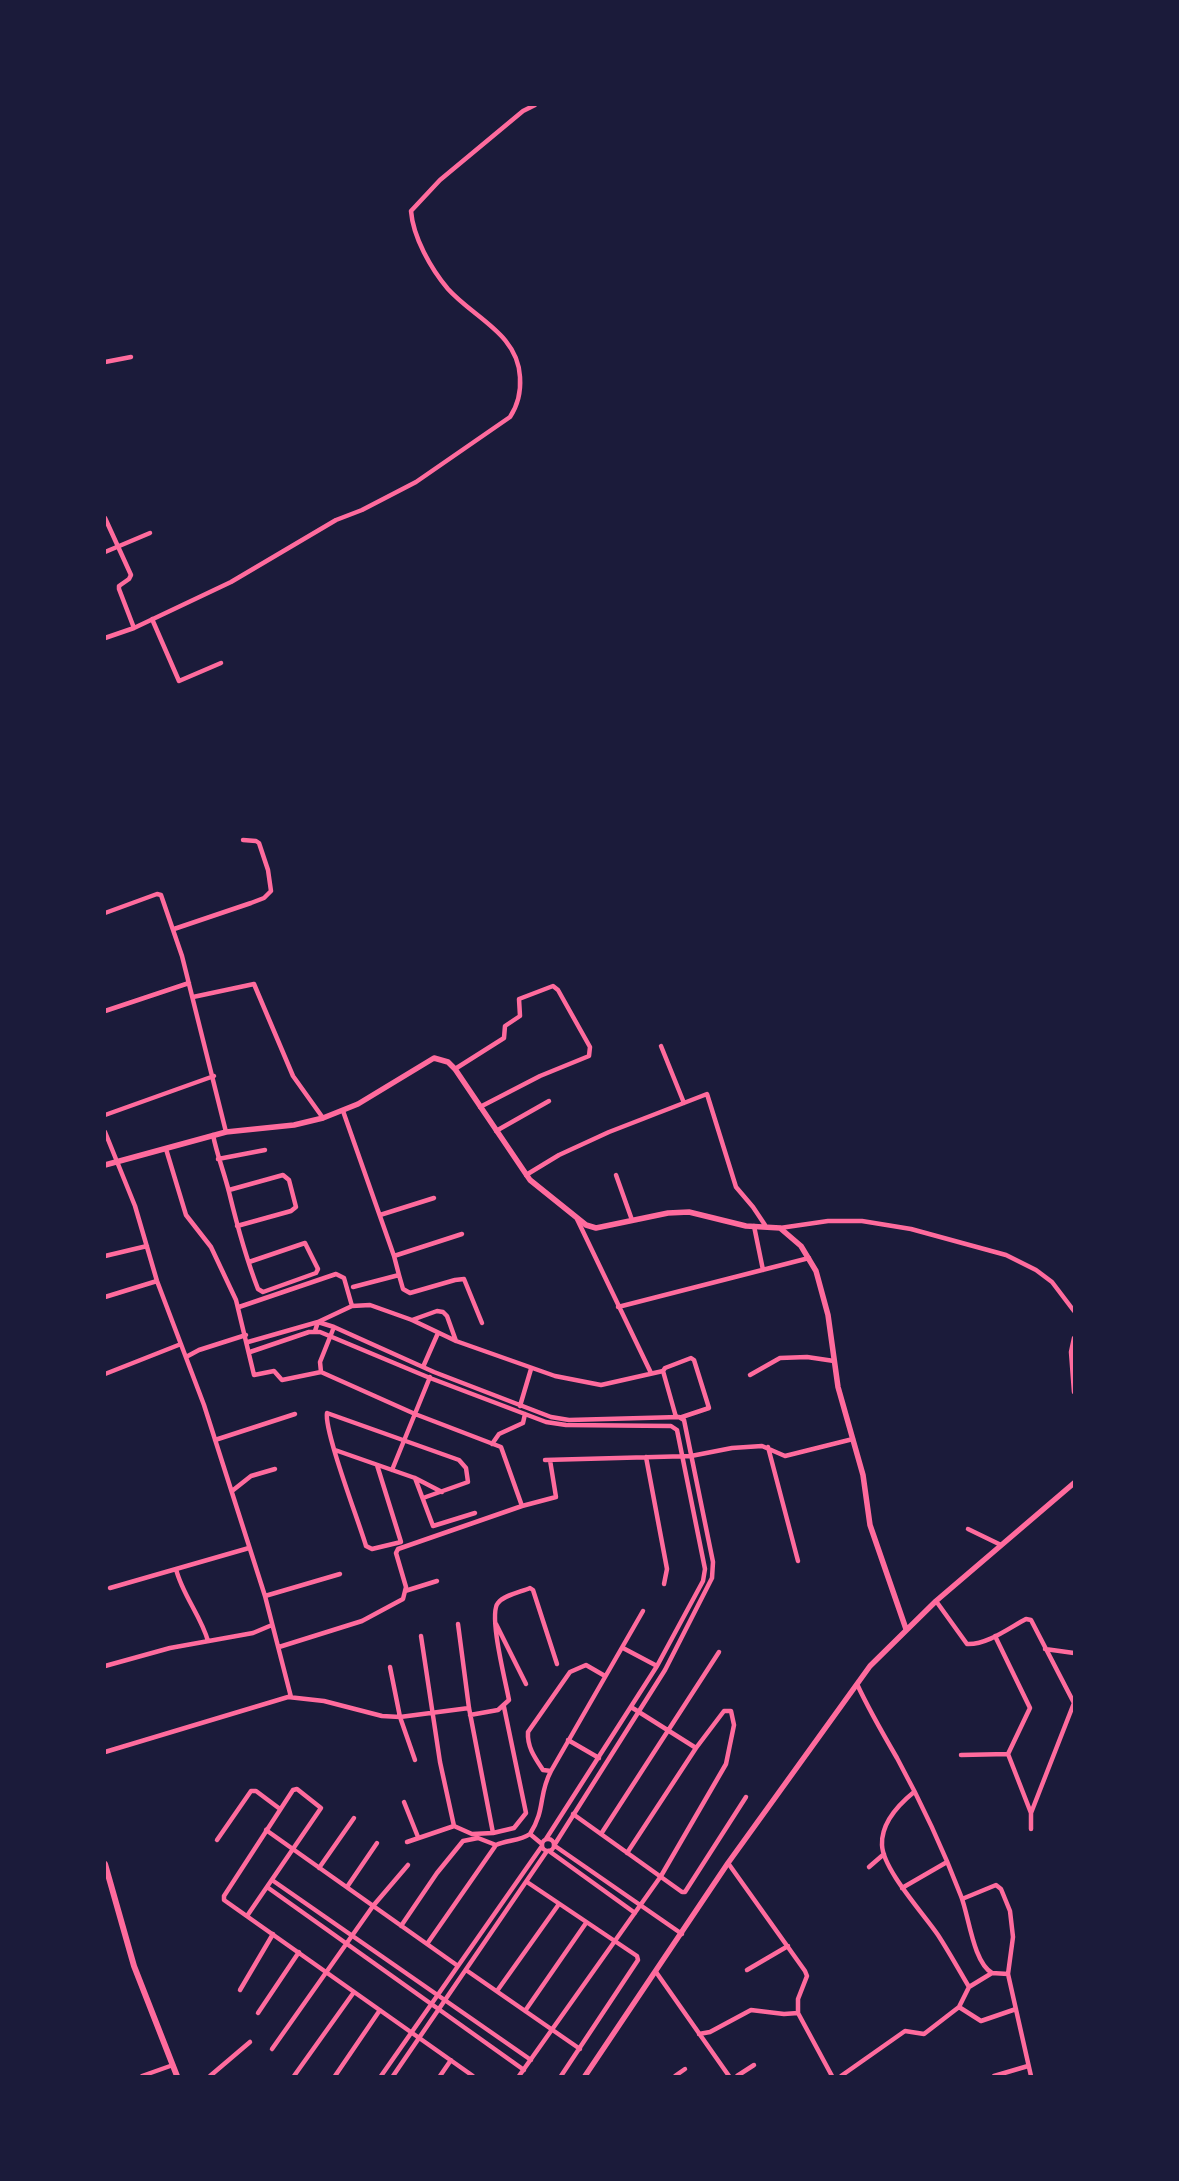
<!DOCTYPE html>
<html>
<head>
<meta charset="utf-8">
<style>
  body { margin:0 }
  #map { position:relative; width:1179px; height:2181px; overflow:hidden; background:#1b1b3a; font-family:"Fira Sans Condensed",sans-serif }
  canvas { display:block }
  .frame { position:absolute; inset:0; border:106px solid #1b1b3a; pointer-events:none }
</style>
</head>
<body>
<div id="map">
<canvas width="1179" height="2181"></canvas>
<div class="frame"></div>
</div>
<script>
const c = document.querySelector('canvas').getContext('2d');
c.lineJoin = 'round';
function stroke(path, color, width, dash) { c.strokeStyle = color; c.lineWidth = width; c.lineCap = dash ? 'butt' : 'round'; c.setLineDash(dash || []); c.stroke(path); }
stroke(new Path2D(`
  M105 362 131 357
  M105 518 131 575 129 579 119 586V589L134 628
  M105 552 150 533
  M152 619 179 681 221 663
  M105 638 134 628 231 582 336 520 362 510 416 482 510 417C518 405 521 392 520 377 518 334 474 318 448 289 431 269 413 237 411 211L440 180 523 111 535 105
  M105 913 157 894 161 895 182 956 226 1132
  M174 929 251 903 264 898 271 891 268 870 259 843 256 841 243 840
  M193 997 254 984 293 1076 323 1118
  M105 1011 189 983
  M661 1046 684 1103
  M455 1069 504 1038 505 1026 520 1016 519 999 553 986 558 990 590 1047 589 1056 540 1076 480 1107
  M343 1111 394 1256
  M105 1115 214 1076
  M496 1131 549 1101
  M105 1132 135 1206 157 1281 204 1405 265 1596 291 1697
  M213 1135C217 1155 224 1172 229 1192 237 1225 246 1258 258 1289L263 1292 316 1273 318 1269 305 1243 249 1262
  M166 1149 186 1215 211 1247 236 1300 254 1375 274 1371 282 1380 321 1372 415 1414 501 1447 522 1506
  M218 1159 265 1150
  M526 1175 559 1155 609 1132 707 1094 736 1187 753 1207 765 1225
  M616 1175 632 1220
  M229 1190 283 1175 289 1180 296 1207 291 1211 237 1226
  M380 1215 434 1198
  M577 1219 651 1373
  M754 1226 763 1270
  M780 1228 828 1221H862L911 1229 1006 1255 1036 1270 1052 1282 1074 1311
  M105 1256 147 1246
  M399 1275 403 1289 410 1293 455 1280 464 1279 482 1323
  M353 1287 399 1275 394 1256 462 1234
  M105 1297 157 1281
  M239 1307 336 1274 344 1278 352 1306
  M618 1307 809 1258
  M412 1320 437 1311 443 1312 447 1316 456 1341
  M315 1331 318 1322 352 1306 370 1305 412 1320 456 1341 555 1376 601 1385 663 1371 665 1368 691 1358 694 1360 709 1408 682 1417
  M1074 1338 1071 1352 1074 1392
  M248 1342 318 1322 334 1327 434 1372 551 1417 569 1420 679 1417 684 1420 713 1562 712 1578 665 1670 555 1844
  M250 1352 309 1332H320L430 1378 546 1422 566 1425 671 1426 677 1430 705 1569 703 1581 657 1666 546 1839
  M186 1357 199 1350 246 1335
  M423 1367 438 1333
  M663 1371 676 1417
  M321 1372 320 1362 334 1327
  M105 1374 181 1344
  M750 1375 780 1358 807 1357 834 1361
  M520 1406 531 1369
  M215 1440 295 1414
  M492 1444 499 1434 523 1423 525 1414
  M768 1447 798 1561
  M335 1450 415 1478 442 1492
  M646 1457 667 1569 664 1584
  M545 1460 691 1456 732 1448 762 1446 785 1456 853 1439
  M377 1465 401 1542 372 1549 366 1546C359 1522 324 1431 327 1413L459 1460 466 1468 468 1482 423 1498
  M392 1470 430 1377
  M415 1478 433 1526 475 1513
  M232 1491 251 1476 275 1469
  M968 1529 1001 1545
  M176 1569C182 1594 201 1616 208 1641
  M110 1588 249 1548
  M405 1591 437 1581
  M265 1596 340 1574
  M936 1601 967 1644C987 1645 1009 1628 1026 1619L1031 1620 1074 1703 1031 1813
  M496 1624 526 1684
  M421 1636 440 1762 454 1826
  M995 1636 1030 1708 1008 1754 1031 1813V1829
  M279 1647 362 1621 403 1599 406 1587 396 1553 398 1549 522 1506 556 1497 550 1460
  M623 1648 657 1666
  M1045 1649 1074 1653
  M105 1666 170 1648 253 1633 272 1625
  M390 1667 400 1717 415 1760
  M605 1676 586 1665 570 1672 528 1732C527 1747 535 1758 543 1770L551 1771 643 1611
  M857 1684C869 1710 883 1734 897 1758 921 1802 943 1849 961 1896 969 1916 973 1962 992 1973L1008 1974
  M631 1707 696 1748
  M470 1715 498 1710 509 1700C506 1683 488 1614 498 1603 504 1595 521 1592 530 1588L533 1590 557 1664
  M568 1740 599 1758
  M105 1752 288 1697 324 1701 382 1716 400 1717 469 1708
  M961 1755 1008 1754
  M914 1792C898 1805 881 1823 882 1845 883 1870 924 1914 938 1935 949 1952 959 1970 969 1987
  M404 1802 418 1837
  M573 1814 682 1892H685L746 1797
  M266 1830 458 1966
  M493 1833 514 1828 526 1813 504 1707
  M530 1834C546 1809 538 1795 551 1771
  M601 1834 719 1652
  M542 1845a6 6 0 1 1 12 0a6 6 0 1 1-12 0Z
  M217 1840 251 1791H256L280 1809
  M407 1842 454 1826 472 1834 493 1833 469 1708 458 1624
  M555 1846 682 1934
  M549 1851 635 1913
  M728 1863 805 1971 807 1976 798 1999V2013L832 2076
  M869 1867 884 1854
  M319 1868 354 1818
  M272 1880 531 2060
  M527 1882 637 1956 638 1960 561 2076
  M267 1887 524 2070
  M347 1887 377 1843
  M902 1888 947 1862
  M962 1899 996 1885 1001 1889 1010 1911 1013 1937 1008 1974 1031 2076
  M247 1916 321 1808 297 1789 293 1790 224 1896V1900L473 2076
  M401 1926 437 1873 463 1841 478 1838 496 1845
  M427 1944 496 1845C507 1840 520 1841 530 1834L542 1844
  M466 1970 580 2049
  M747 1970 788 1946
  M656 1972 729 2076
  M240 1990 273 1934
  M497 1991 559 1904
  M959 2007 981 2021 1016 2009
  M525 2011 586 1923
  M258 2013 299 1952
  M699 2034 710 2032 751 2010 784 2014 798 2013
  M272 2049 373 1906 408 1865
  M142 2076 173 2065
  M210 2076 250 2042
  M294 2076 354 1992
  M335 2076 380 2010
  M381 2076 542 1846
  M393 2076 547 1851
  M440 2076 451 2060
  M519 2076 661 1876 726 1764 734 1725 731 1711H724L696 1748 627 1853
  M675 2076 685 2069
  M737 2076 754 2065
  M841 2076 905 2031 924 2034 959 2007 969 1987 992 1973
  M994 2076 1028 2066`), '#ff6b9d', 4.5);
stroke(new Path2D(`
  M105 1165 226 1132 294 1125 323 1118 358 1104 434 1058 448 1062 455 1069 530 1180 586 1225 596 1228 668 1213 689 1212 746 1226 780 1228 801 1246 816 1271 828 1315 838 1387 863 1475 870 1525 906 1629
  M585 2076 728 1863 870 1666 936 1601 1074 1483`), '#ff6b9d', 5.5);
stroke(new Path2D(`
  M105 1864 134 1966 177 2076`), '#ff6b9d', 6);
</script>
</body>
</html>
